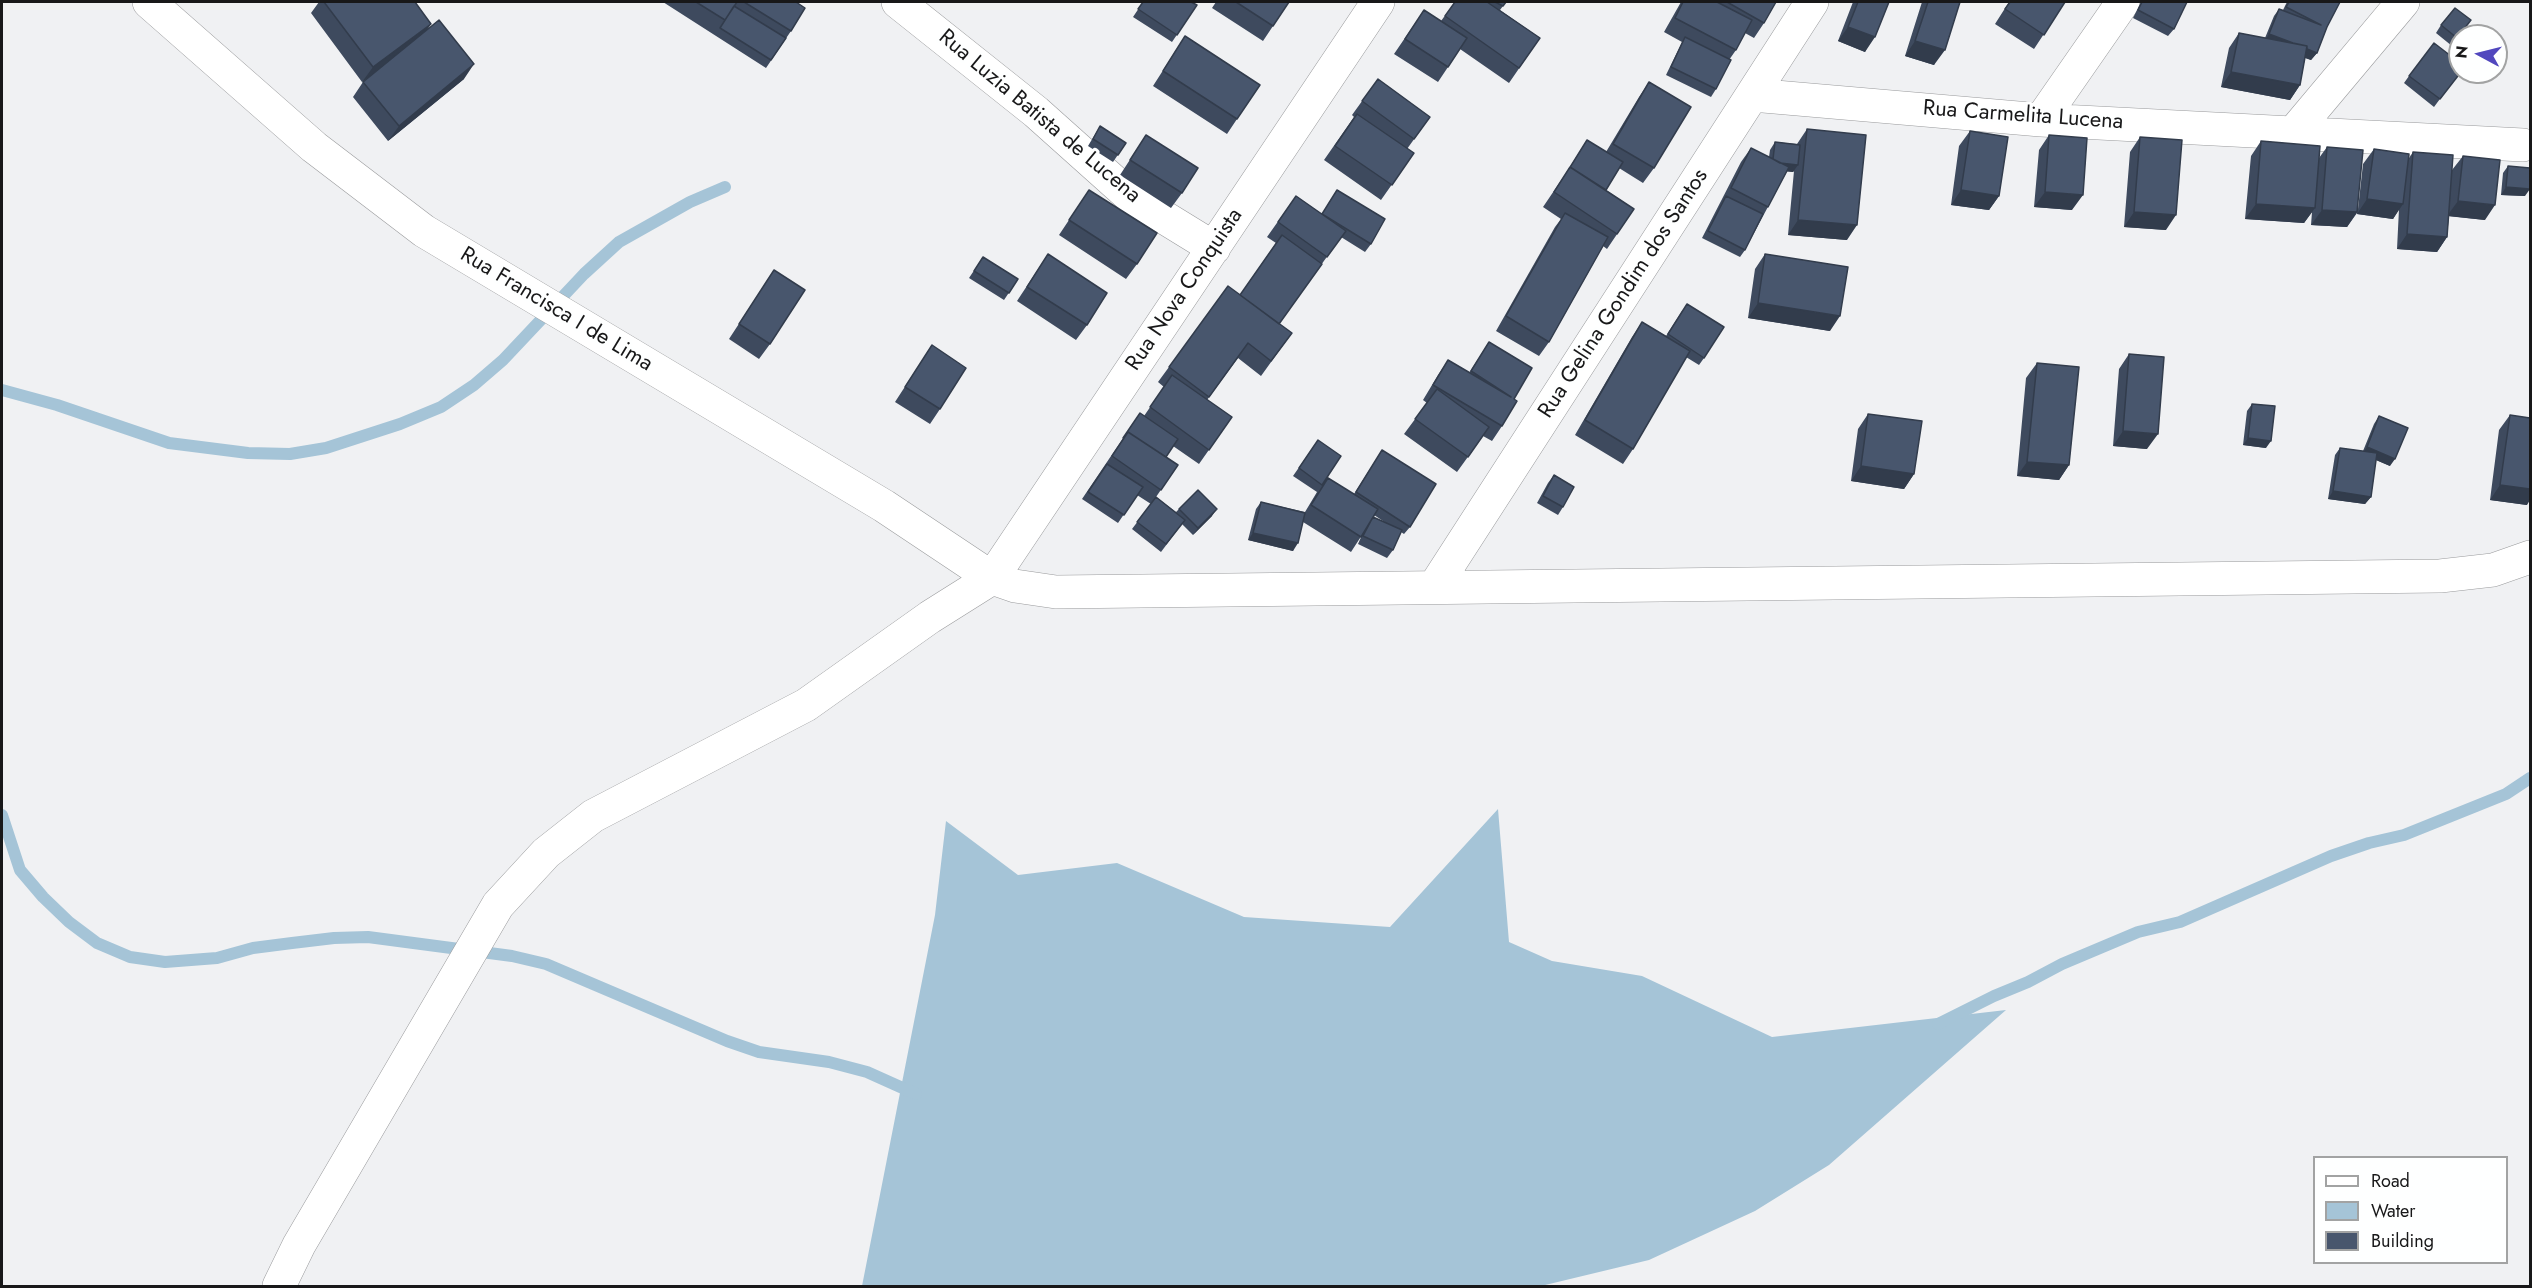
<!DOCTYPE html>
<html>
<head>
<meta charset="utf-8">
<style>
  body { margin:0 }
  #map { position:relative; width:2532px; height:1288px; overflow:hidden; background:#f0f1f3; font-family:Jost,sans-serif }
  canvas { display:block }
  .frame { position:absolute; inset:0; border:3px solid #181819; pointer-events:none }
  .legend { position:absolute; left:2313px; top:1156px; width:195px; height:108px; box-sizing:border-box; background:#feffff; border:2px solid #a2a3a3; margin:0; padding:8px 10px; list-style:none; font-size:18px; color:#181819 }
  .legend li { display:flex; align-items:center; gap:12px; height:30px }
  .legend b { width:30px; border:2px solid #a2a3a3 }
  .north { position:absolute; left:2448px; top:24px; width:60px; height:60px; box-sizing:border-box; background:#feffff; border:2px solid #a2a3a3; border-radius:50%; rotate:277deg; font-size:16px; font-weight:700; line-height:24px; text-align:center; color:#181819 }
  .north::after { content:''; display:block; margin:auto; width:21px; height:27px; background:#5147be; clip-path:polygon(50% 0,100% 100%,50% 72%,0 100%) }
</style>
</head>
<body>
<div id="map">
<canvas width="2532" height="1288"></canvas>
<div class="frame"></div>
<ul class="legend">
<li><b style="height:8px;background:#fff"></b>Road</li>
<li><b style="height:16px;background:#a5c4d7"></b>Water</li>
<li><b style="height:16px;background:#48566d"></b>Building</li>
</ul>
<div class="north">N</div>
</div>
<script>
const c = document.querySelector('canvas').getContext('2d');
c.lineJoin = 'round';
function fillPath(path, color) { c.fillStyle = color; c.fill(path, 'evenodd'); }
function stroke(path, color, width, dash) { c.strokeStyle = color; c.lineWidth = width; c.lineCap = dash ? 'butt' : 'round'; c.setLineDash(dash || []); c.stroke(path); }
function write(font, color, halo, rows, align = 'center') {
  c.font = font + ' Jost,sans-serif'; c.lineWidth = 6; c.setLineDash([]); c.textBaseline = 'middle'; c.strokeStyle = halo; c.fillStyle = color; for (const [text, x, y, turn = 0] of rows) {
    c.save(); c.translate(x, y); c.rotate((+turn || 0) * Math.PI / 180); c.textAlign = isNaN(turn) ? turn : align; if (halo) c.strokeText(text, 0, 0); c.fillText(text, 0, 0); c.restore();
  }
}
fillPath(new Path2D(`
  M1498 809 1509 942 1552 961 1642 976 1772 1037 2006 1010 1829 1165 1755 1211 1649 1260 1541 1286H862L935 915 946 821 1018 875 1117 863 1244 917 1390 927Z`), '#a5c4d7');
stroke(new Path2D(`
  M2 390 57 405 169 443 248 453 290 454 326 448 400 424 441 407 474 385 503 360 584 274 619 242 690 202 725 187
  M2 815 20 870 43 897 69 922 97 943 130 957 165 962 217 958 253 948 292 943 334 938 368 937 512 956 546 964 727 1041 759 1052 829 1062 867 1072 916 1094
  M1938 1024 1994 996 2028 982 2062 964 2138 932 2180 922 2331 856 2369 843 2404 835 2506 794 2530 778`), '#a5c4d7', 12);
const minor = new Path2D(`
  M149 2 314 147 424 231 884 506 992 578 1015 586 1056 592 2440 576 2493 570 2530 557
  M898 2 1036 112 1131 197 1214 248
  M1752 95 2041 120 2523 145
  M2041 120 2123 2
  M2294 132 2403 2
  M1435 586 1812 2
  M279 1286 299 1245 498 905 546 853 593 816 806 705 930 617 992 578 1378 2`);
stroke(minor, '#999a9c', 34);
stroke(minor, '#fff', 33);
fillPath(new Path2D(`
  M319 2H415L431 24 427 30 464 79 388 141 353 97 363 82 373 75 362 82 311 13Z
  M663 2H796L791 31 766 68Z
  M1143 2 1197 5 1172 42 1133 17Z
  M1216 2H1289L1263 41 1212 8Z
  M1455 2H1506L1500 10 1540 38 1509 83 1460 49 1438 82 1394 54 1424 10 1441 21Z
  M1681 2H1776L1764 23 1754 38 1745 33 1736 50 1729 60 1716 89 1711 97 1666 75 1682 42 1664 32Z
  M1853 2H1889L1865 52 1838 41Z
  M1922 2H1960L1934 65 1905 56Z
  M2009 2H2065L2034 49 1995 24Z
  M2141 2H2187L2174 29 2168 36 2133 18Z
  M2287 2H2340L2327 27 2317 53 2311 60 2305 58 2300 85 2290 100 2221 87 2229 48 2239 33 2265 38 2274 16 2279 9 2283 10Z
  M2471 20 2452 46 2436 33 2441 25Z
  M1185 36 1237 119 1227 134 1153 86Z
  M2460 72 2434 107 2404 83 2409 76Z
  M1378 79 1430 117 1407 149 1414 153 1381 200 1324 160 1354 117 1352 115Z
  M1649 82 1654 168 1643 183 1619 168 1606 190 1634 209 1607 249 1603 246 1549 342 1539 356 1496 331 1555 227 1561 219 1543 207 1564 176 1587 140 1606 152 1639 97Z
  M1100 126 1126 143 1113 162 1088 146Z
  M1807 129 1847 240 1788 235 1794 171 1793 172 1787 171 1745 250 1740 257 1702 238 1741 162 1751 148 1769 157 1770 150 1775 142 1797 144Z
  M1970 131 1999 196 1989 210 1951 205 1959 146Z
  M1146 135 1182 193 1171 208 1120 175Z
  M2049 135 2072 210 2034 207 2039 150Z
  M2140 137 2166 230 2124 227 2130 152Z
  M2261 141 2319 158 2327 147 2358 209 2363 164 2374 149 2409 158 2413 152 2452 170 2463 156 2485 220 2449 216 2447 237 2437 252 2397 249 2399 209 2393 219 2357 214V213L2347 227 2311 225 2312 212 2304 223 2245 219 2251 156Z
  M2508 166 2525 196 2501 195 2503 173Z
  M1089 190 1137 264 1126 279 1059 235Z
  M1337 190 1371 244 1365 252 1341 237 1279 324 1292 333 1261 376 1238 358 1207 400 1232 417 1199 464 1173 446 1166 457 1178 465 1156 497 1176 512 1179 509 1212 516 1193 535 1182 524 1161 552 1132 529 1151 504 1137 495 1118 523 1082 499 1140 413 1144 416 1164 387 1158 382 1169 367 1240 295 1276 243 1267 237 1296 196 1322 214Z
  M1048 254 1087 325 1076 340 1017 301Z
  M1765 254 1830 331 1748 318 1755 269Z
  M983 257 1018 279 1004 300 969 278Z
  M774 270 770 344 759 359 729 339Z
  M1682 311 1704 358 1699 365 1686 357 1633 449 1623 464 1575 435 1632 337 1642 322 1666 336Z
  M1489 342 1514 399 1502 426 1492 441 1483 436 1457 472 1404 434 1427 403 1423 400 1438 375 1448 360 1469 373Z
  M932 345 940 409 930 424 895 402Z
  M2129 354 2147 449 2113 446 2119 369Z
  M2037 363 2069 465 2059 480 2017 476 2026 378Z
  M2252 404 2266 448 2243 445 2247 411Z
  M1868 414 1914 474 1904 489 1851 481 1858 429Z
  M2510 415 2527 505 2490 500 2499 430Z
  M2379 416 2390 466 2376 460 2371 497 2365 504 2328 499 2335 455 2340 448 2363 451 2374 424Z
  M1318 440 1322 485 1354 494 1382 450 1410 527 1404 534 1401 532 1393 550 1387 558 1358 544 1362 535 1351 552 1303 522 1293 551 1248 540 1256 509 1261 502 1305 512 1317 492 1293 476ZM1374 515 1386 523 1373 517Z
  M1554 475 1563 507 1558 515 1537 503 1548 483Z`), '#3e4a5e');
fillPath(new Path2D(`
  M431 24 421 38 362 82 373 67Z
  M1848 27 1875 37 1865 52 1838 41Z
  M2269 34 2317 53 2311 60 2264 42Z
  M1915 41 1945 50 1934 65 1905 56Z
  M474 64 464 79 388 141 399 126Z
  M2231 72 2300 85 2290 100 2221 87Z
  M1773 162 1798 165 1793 172 1768 170Z
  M2506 187 2530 189 2525 196 2501 195Z
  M1961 190 1999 196 1989 210 1951 205Z
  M2045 192 2083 195 2072 210 2034 207Z
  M2367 199 2403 204 2393 219 2357 214Z
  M2458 201 2495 205 2485 220 2447 216Z
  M2256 204 2315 208 2304 223 2245 219Z
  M2322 210 2357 212 2347 227 2311 225Z
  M2134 212 2176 215 2166 230 2124 227Z
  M1798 220 1857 225 1847 240 1788 235Z
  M2407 234 2447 237 2437 252 2397 249Z
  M1758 303 1840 316 1830 331 1748 318Z
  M2123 431 2158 434 2147 449 2113 446Z
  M2248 438 2271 441 2266 448 2243 445Z
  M2367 447 2395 459 2390 466 2362 454Z
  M2027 462 2069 465 2059 480 2017 476Z
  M1861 466 1914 474 1904 489 1851 481Z
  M2500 485 2530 489V500L2527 505 2490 500Z
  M2333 491 2371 497 2365 504 2328 499Z
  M1217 509 1212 516 1193 535 1198 528Z
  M1253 533 1298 543 1293 551 1248 540Z`), '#323c4c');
const building = new Path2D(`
  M324 2H415L431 24 373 67Z
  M696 2H737L725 20Z
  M744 2H796L805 8 791 31Z
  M1143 2H1191L1197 5 1177 35 1138 9Z
  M1236 2H1289L1273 26Z
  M1455 2H1487L1540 38 1519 68 1445 16Z
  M1495 2H1506L1503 6Z
  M1683 2H1717L1752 20 1736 50 1675 18Z
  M1727 2H1776L1764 23Z
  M1858 2H1889L1875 37 1848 27Z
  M1928 2H1960L1945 50 1915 41Z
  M2010 2H2065L2044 35 2005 9Z
  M2142 2H2187L2174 29 2138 10Z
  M2289 2H2340L2327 27 2317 53 2307 49V46L2293 43 2269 34 2279 9 2321 25 2286 7Z
  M734 6 786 38 771 60 720 28Z
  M2455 8 2471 20 2457 38 2441 25Z
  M1424 10 1467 38 1448 67 1405 39Z
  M439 20 474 64 399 126 363 82Z
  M2239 33 2307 46 2300 85 2231 72Z
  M1185 36 1260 85 1237 119 1163 71Z
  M1685 37 1731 60 1716 89 1671 67Z
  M2434 43 2460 63 2461 72 2440 99 2409 76Z
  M1378 79 1430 117 1414 139 1362 101Z
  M1649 82 1691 107 1654 168 1613 144Z
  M1357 114 1414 153 1392 185 1335 146Z
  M1100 126 1126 143 1118 155 1093 139Z
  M1807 129 1866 135 1857 225 1798 220Z
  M1970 131 2008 137 1999 196 1961 190Z
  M1146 135 1198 168 1182 193 1130 160Z
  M2049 135 2087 138 2083 195 2045 192Z
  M2140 137 2182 140 2176 215 2134 212Z
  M1587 140 1623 162 1606 190 1570 167 1569 169Z
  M2261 141 2320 146 2315 208 2256 204Z
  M1775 142 1800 145 1798 165 1780 163 1773 159Z
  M2327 147 2363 150 2357 212 2322 210Z
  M1751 148 1789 167 1768 207 1731 188Z
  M2374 149 2409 154 2403 204 2367 199Z
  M2413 152 2453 155 2447 237 2407 234Z
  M2463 156 2500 160 2495 205 2458 201Z
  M2508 166 2530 168V189L2506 187Z
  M1570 167 1634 209 1617 234 1554 192Z
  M1089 190 1157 233 1137 264 1069 220Z
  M1337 190 1385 219 1371 244 1322 214Z
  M1296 196 1346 231 1327 257 1278 222Z
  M1726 196 1763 214 1745 250 1708 231Z
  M1565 213 1608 237 1549 342 1506 316Z
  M1282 235 1322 264 1279 324 1240 295Z
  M1048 254 1107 293 1087 325 1027 287Z
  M1765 254 1848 267 1840 316 1758 303Z
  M983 257 1018 279 1009 293 974 271Z
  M774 270 805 290 770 344 739 324Z
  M1228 286 1292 333 1271 361 1248 343 1209 397 1169 367Z
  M1687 304 1724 327 1704 358 1668 334Z
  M1642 322 1690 351 1633 449 1585 420Z
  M1489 342 1532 368 1514 399 1517 401 1502 426 1433 385 1448 360 1511 397 1471 371Z
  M932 345 966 368 940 409 905 387Z
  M2129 354 2164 357 2158 434 2123 431Z
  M2037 363 2079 367 2069 465 2027 462Z
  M1172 375 1232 417 1209 450 1150 407Z
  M1437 389 1489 427 1468 457 1415 419Z
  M2252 404 2275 406 2271 441 2248 438Z
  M1140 413 1178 439 1166 457 1128 432 1123 438Z
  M1868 414 1922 421 1914 474 1861 466Z
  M2510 415 2530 418V489L2500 485Z
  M2379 416 2408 428 2395 459 2367 447Z
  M1128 432 1178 465 1161 490 1112 456Z
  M1318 440 1341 456 1322 485 1299 468Z
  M2340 448 2377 453 2371 497 2333 491Z
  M1382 450 1436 484 1410 527 1356 492Z
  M1107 464 1143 487 1124 515 1088 492Z
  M1554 475 1574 487 1563 507 1543 496Z
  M1328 478 1378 509 1361 537 1311 505Z
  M1198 490 1217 509 1198 528 1179 509Z
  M1156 497 1185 520 1166 544 1137 522Z
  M1261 502 1305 513 1298 543 1253 533Z
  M1373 517 1402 530 1393 550 1363 536Z`);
fillPath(building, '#48566d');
stroke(building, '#323c4c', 1.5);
write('22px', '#181819', '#feffff', [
  ["Rua Carmelita Lucena",2023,116,4],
  ["Rua Luzia Batista de Lucena",1039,117,40],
  ["Rua Nova Conquista",1185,290,-56],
  ["Rua Gelina Gondim dos Santos",1624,294,-57],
  ["Rua Francisca I de Lima",556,310,31]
]);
</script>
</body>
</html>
